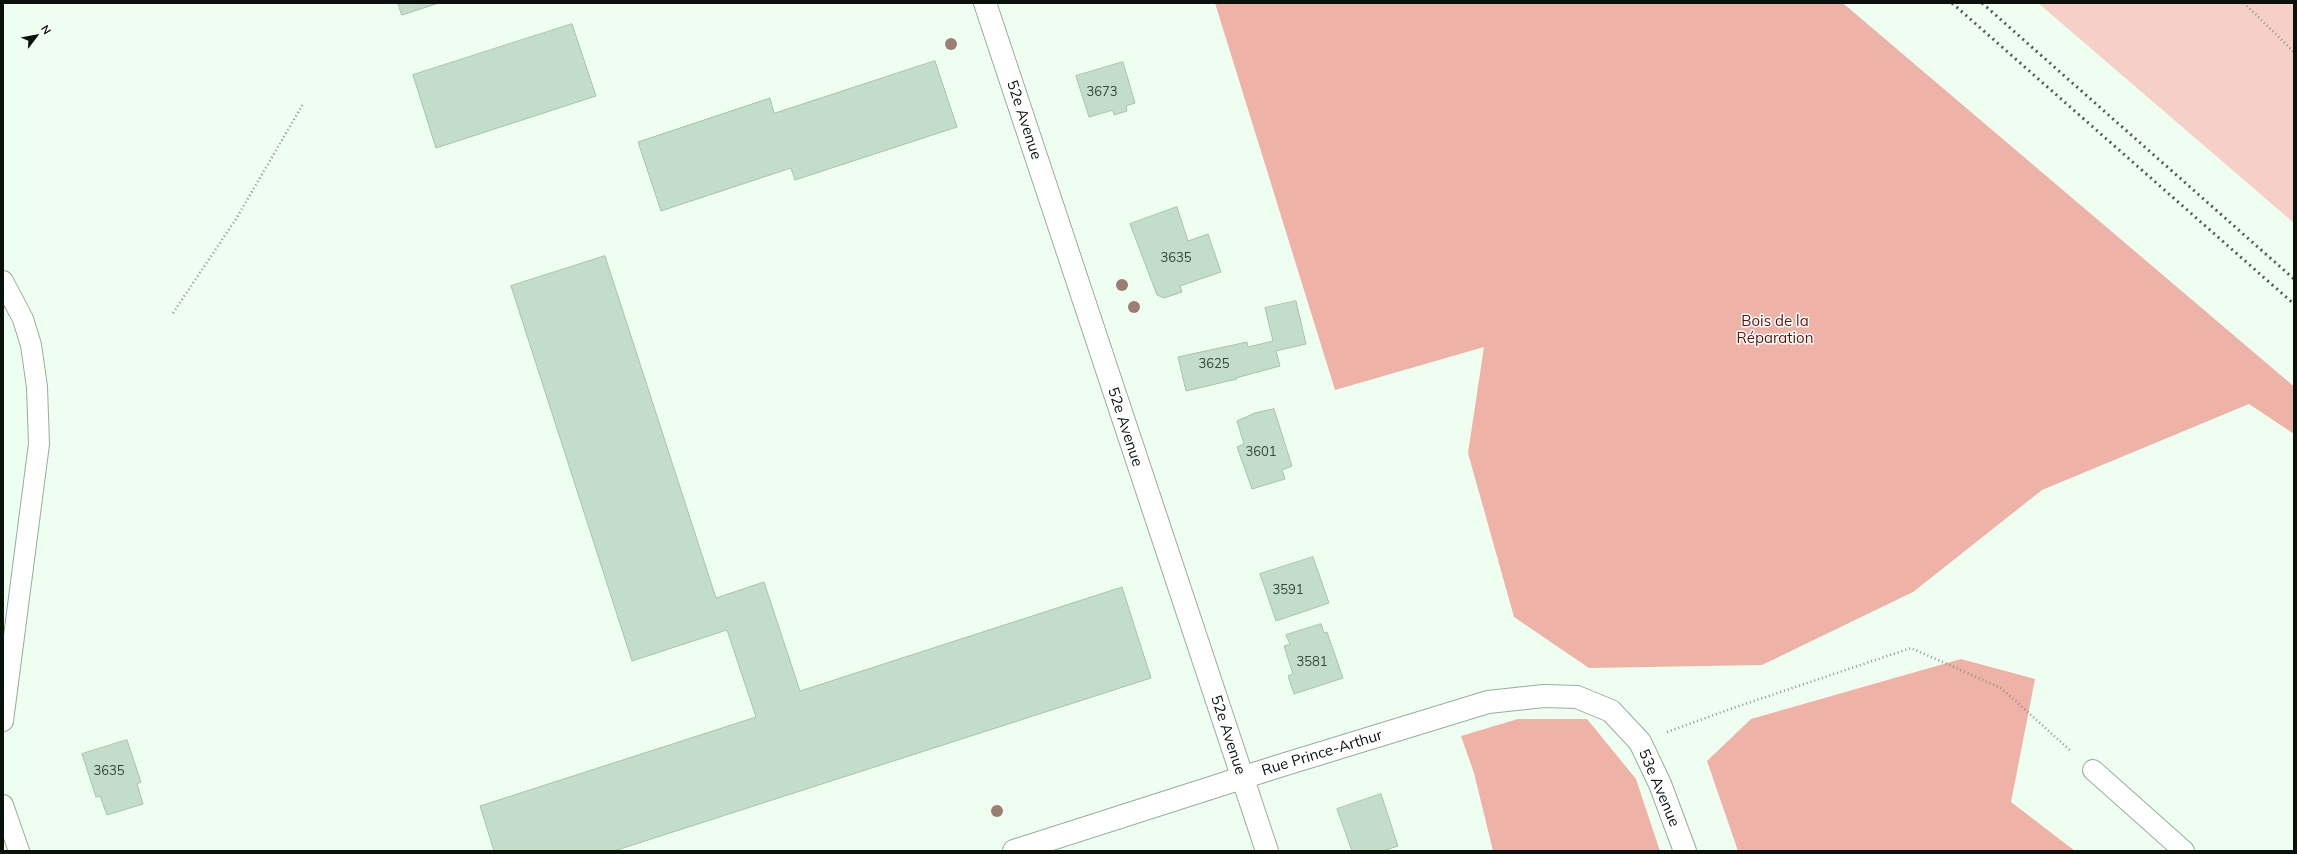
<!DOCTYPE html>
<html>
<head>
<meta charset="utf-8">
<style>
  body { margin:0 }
  #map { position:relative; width:2297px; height:854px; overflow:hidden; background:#eefff2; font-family:Mulish,sans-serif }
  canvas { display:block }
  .frame { position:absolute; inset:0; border:4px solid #08110a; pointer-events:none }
  .north { position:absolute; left:16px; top:16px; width:40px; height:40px; -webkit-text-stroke:3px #fff; paint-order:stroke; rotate:58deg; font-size:11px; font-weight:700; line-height:16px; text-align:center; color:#08110a }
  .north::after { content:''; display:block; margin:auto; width:14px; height:18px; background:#08110a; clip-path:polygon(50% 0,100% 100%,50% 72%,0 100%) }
</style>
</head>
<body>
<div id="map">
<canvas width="2297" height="854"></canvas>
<div class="frame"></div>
<div class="north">N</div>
</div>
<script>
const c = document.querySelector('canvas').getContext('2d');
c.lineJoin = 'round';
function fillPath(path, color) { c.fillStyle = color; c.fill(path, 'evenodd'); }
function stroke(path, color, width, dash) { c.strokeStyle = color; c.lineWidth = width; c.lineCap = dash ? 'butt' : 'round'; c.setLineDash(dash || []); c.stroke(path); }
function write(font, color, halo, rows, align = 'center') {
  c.font = font + ' Mulish,sans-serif'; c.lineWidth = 3; c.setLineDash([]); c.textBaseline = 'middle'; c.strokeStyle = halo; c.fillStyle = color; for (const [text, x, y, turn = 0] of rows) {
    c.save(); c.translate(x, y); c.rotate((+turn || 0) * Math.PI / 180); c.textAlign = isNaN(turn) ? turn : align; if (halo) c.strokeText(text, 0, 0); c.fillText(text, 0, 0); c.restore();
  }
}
fillPath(new Path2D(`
  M2038 3H2294V223Z`), '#f6d0c8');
fillPath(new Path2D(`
  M1215 3H1842L2294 391V434L2249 404 2042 490 1913 592 1762 665 1589 668 1514 617 1468 453 1484 347 1335 390Z
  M1961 659 2035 679 2011 802 2075 851H1738L1707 761 1751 719Z
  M1518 719H1587L1636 779 1660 851H1493L1474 773 1461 736Z`), '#eeb2a7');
stroke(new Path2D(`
  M1835 3 2294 393`), '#eeb3a8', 10);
const building = new Path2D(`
  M398 3H439L402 15Z
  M572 24 596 96 436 148 413 75Z
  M935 61 957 127 795 180 791 168 661 211 638 142 770 98 774 113Z
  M1123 62 1135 103 1126 106 1127 111 1114 115 1113 110 1089 117 1076 76Z
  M1177 207 1188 241 1208 234 1221 272 1180 286 1182 292 1164 298 1157 295 1130 224Z
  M605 256 716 598 764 582 800 691 1122 587 1151 678 614 851H494L480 806 756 717 727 630 632 661 511 286Z
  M1296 301 1306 344 1276 351 1280 366 1236 378 1237 379 1186 391 1178 357 1247 342 1248 347 1273 341 1265 308Z
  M1274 409 1292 466 1282 470 1285 479 1252 489 1237 447 1244 444 1237 421 1255 413Z
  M1313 557 1329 603 1276 621 1260 574Z
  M1321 624 1324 633 1327 632 1343 678 1294 694 1288 676 1293 674 1284 646 1290 644 1286 635Z
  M127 740 141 782 137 784 143 804 107 815 100 796 96 797 82 754Z
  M1381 794 1398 846 1383 851H1352L1337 809Z`);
fillPath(building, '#c2ddc9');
stroke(building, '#a8c2ae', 1);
const service = new Path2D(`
  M3 281 23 319 31 345 37 387 39 444 3 721
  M2093 770 2184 851
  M3 805 19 851`);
const minor = new Path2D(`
  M985 3 1267 851
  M1014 851 1276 767 1488 702 1544 696 1577 697 1611 711 1640 742 1660 784 1685 851`);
stroke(service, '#95af9c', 22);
stroke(minor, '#95af9c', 24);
stroke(new Path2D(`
  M2244 3 2294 52
  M173 313 236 219 303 104
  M1667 732 1736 707 1911 648 2001 688 2072 752`), '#869489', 2.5, [1, 3]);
stroke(service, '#fff', 20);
stroke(minor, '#fff', 22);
stroke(new Path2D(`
  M1952 3 2294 304
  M1982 3 2294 279`), '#515c53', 3, [2, 4]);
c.fillStyle = '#9c7e73';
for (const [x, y] of [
  [951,44],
  [1122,285],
  [1134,307],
  [997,811]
]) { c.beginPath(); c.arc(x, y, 6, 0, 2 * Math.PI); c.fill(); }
write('13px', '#36443a', null, [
  ["3673",1102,92],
  ["3635",1176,258],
  ["3625",1214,364],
  ["3601",1261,452],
  ["3591",1288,590],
  ["3581",1312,662],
  ["3635",109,771]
]);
write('15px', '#08110a', '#fff', [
  ["52e Avenue",1024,120,72],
  ["52e Avenue",1125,427,72],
  ["52e Avenue",1228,735,72],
  ["Rue Prince-Arthur",1322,753,-17],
  ["53e Avenue",1659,788,67]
]);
write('15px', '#59140b', '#fff', [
  ["Bois de la",1775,321],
  ["Réparation",1775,338]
]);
</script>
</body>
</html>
